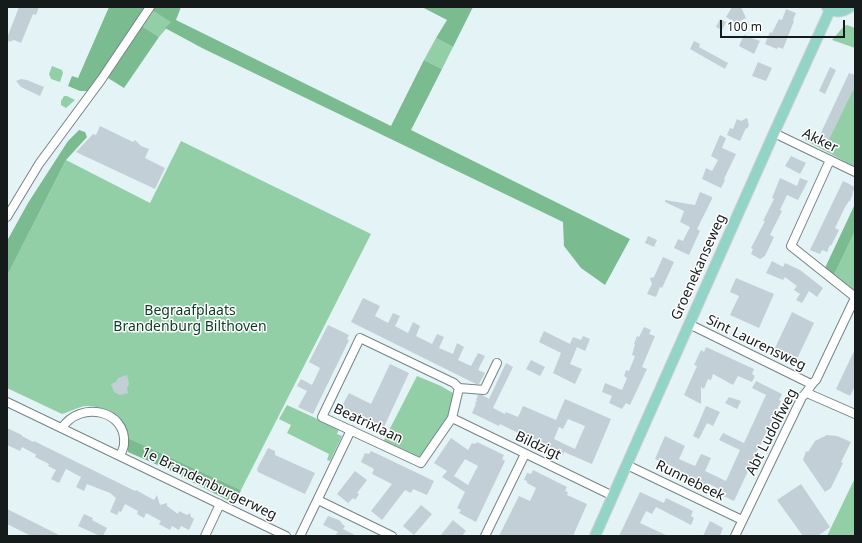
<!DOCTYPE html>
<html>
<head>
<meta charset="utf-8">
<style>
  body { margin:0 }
  #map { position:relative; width:862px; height:543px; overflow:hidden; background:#e4f3f5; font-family:"Noto Sans",sans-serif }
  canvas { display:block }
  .frame { position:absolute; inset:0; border:8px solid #151a1b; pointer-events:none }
  .scale { position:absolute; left:720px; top:20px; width:125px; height:18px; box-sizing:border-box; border:2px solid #151a1b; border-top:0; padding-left:5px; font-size:12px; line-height:14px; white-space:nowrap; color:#151a1b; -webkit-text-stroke:3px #fff; paint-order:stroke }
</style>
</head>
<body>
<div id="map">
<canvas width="862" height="543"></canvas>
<div class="frame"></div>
<div class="scale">100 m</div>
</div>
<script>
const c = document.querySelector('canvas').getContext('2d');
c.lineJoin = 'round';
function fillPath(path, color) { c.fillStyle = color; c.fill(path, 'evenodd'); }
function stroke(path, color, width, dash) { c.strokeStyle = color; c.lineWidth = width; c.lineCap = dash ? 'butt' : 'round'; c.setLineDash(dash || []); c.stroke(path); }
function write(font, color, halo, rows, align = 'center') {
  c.font = font + ' "Noto Sans",sans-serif'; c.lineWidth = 3; c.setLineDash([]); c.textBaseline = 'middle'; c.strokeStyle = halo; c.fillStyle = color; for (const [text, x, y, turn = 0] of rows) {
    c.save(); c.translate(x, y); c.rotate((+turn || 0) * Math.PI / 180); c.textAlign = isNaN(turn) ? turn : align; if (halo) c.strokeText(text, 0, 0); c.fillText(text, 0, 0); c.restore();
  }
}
fillPath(new Path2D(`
  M153 11 172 22 159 37 142 26Z
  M847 25 855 28V48L832 40 844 26Z
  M436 38 453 47 442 69 424 60Z
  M52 66 62 70 63 73 60 82 51 79 49 74Z
  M854 88 855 89V167L805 140 809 132 827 140Z
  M64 96H67L75 100 66 108 61 105V101Z
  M181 141 371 234 241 490 128 438C125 419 104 405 86 406 77 407 70 412 62 414L7 388V276L66 160 150 203Z
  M855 231V292L834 275Z
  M417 376 441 386 453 393 454 398 450 419 421 460 383 442Z
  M287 405 339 429 337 434 342 436 330 461 327 460 329 454 287 433 291 425 279 419Z
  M855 478V536H827Z`), '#92cfa6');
fillPath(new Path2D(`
  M109 7H145L122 44 89 91H80L68 86 72 76 78 78Z
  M155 7H181L176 20 391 126 424 60 442 69 411 130 630 239 605 285 581 268 564 246 563 222 202 48 165 28 171 22 153 11Z
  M422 7H473L453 47 436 38 447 20Z
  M142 26 159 37 124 88 108 78Z
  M79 130 85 132 87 137 66 160 7 276V241L28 203 68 141Z
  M855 204V231L834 275 825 268Z
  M128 438 241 490 235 504 169 470 128 452Z`), '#7abb90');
fillPath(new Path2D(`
  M19 7H39L36 15 33 14 21 43 14 40 9 42 7 38Z
  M732 7H741L746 18 736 23 726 17Z
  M786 9 796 13 793 20 794 21 783 49 778 47 777 49 765 44 770 32 772 33 779 19 782 20Z
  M720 19 726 22 722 30 716 27Z
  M744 35 760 41 754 54 739 46Z
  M694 41 700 44 699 47 728 63 725 69 690 49Z
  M758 62 772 68 766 81 752 76Z
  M830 67 836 70 825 94 819 91Z
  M849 73 855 75V86L828 142 819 137Z
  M21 79 27 80 44 87 40 96 21 87 16 81Z
  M747 118 749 125 747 129 746 128 740 141 727 135 730 128 733 129 737 119 741 121Z
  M100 126 133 142 135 140 141 146 149 149 145 158 165 168 155 189 76 152 93 134 96 135Z
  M720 135 726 138 722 148 736 154 724 179 725 180 721 188 702 179 706 168 712 171 718 160 711 156Z
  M791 156 806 163 800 174 785 166Z
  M780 178 797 186 800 178 808 181 798 200 787 195 780 210 782 211 770 235 774 237 765 256 760 259 751 254 753 249 751 248 765 221H763L774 199 772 198Z
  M843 181 855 187 852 194H853L850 201H849L845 207 835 228 839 230 831 246 830 245 827 252 822 250 820 254 810 250Z
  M700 192 712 197V199L697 229 700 231 689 255 674 248 678 239 683 241 690 227 680 222 684 211 665 202V200L695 205Z
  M648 236 657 240 654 247 645 243Z
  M663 257 674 262 662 288 660 287 656 297 647 294 652 284 650 278 654 277Z
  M772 261 783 267 785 263 800 270 823 288 817 297 809 291 802 303 796 300 800 294 794 290 797 286 785 277 783 280 766 273Z
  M736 278 774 294 759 328 730 315 739 296 730 292Z
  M363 298 380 306 375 316 388 323 393 313 400 316 395 326 408 333 413 322 420 326 416 336 432 344 437 334 444 337 439 348 453 354 457 343 464 347 458 360 471 366 478 353 485 356 478 370 485 373 479 384H476L351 322Z
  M792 312 814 323 797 359 775 348Z
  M328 325 349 335 347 339 349 340 313 414 298 407 307 391 297 386 301 379 312 385 320 368 309 362Z
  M644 327 651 330 649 334 655 336 642 367 647 369 630 405 626 403 622 409 609 403 612 396 602 392 605 383 622 390 627 378 624 376 626 370 629 371 635 356 632 355 635 344H634L637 336 639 337Z
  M544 331 570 344 573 337 581 340 583 336 590 339 585 351 577 347 570 364 582 369 575 384 553 373 561 353 539 342Z
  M706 347 754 369 752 374 755 376 752 382 738 376 733 385 713 374 711 380 708 379 704 389 701 387V404L684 395 697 366 694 365 701 350 704 352Z
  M855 349V386L850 396 836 389Z
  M531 360 545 367 540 376 526 369Z
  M506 363 513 367 493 408 505 414 506 412 518 417 523 406 556 420 565 399 611 419 592 464 564 452 563 455 500 424 499 426 472 413 476 404H475L477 400H476L478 395H482L489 399ZM568 419 585 426 575 449 554 439 559 427 563 429Z
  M390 364 409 373 383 429 341 408 349 393 371 404Z
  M127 375 129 384 127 388 128 393 120 395 114 392 111 384 116 382 118 378Z
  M756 381 782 394 779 400 781 401 734 501 719 494 721 490 707 483 705 488 677 475 680 470 655 459 665 436 685 446 679 459 695 466 701 454 704 455 711 458 705 471 726 481 740 450 719 440 723 433 744 443 766 395 752 388Z
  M729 397 741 401 737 409 725 403Z
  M706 406 720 412 713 426 707 423 699 439 693 436Z
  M7 428 22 435V436L33 442 34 441 135 491 136 490 154 500 157 495 160 505 167 503V506L178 514 179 511 187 515 190 513 191 517 194 519 189 530 181 526 179 530 172 526 170 530 159 524 161 521 146 513 144 518 137 514 138 511 125 504 121 512 119 511 117 515 110 512 116 498 110 493 87 484 84 491 76 487 81 477 66 469 59 483 51 479 56 470 48 466 49 464 35 457 36 454H35L22 447 20 451 7 445Z
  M827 435 837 436 851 442 841 462 843 463 831 488 825 492 803 460 806 451 808 452 815 441Z
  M451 438 468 450 472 443 475 444 477 442 504 455 502 459 505 461 476 522 459 513 461 510 457 508 465 492 442 477 447 471 434 463ZM465 459 478 466 468 485 454 476Z
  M268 448 275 451V455L315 473 305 494 258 472 257 469Z
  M371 451 434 481 427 495 413 489 411 493 405 490 382 520 371 511 392 484 372 474 374 469 361 462 365 453 369 454Z
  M533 470 567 487 565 491 568 492 567 495 587 504 573 536H499L519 496 530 501 536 488 527 483V481L524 480 527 473 531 474Z
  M355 471 367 480 357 493 359 494 355 500 353 498 348 503 337 494Z
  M801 484 830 527 818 536H803L777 500Z
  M640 492 664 503 666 498 693 511 691 516 694 518 691 525 656 507 652 514 646 511 640 523 668 536H619Z
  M421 505 432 514 414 535 403 526Z
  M7 509 61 536H31L7 524Z
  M84 514 93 518 92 520 107 528 103 536H100L78 526Z
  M328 516 339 520 342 523V524L345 526 343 529 357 536H335L338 532 323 525Z
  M453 520 466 531 462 536H440Z
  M710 521 723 528 720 536H703Z`), '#c3cfd6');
const minor = new Path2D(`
  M774 133 855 172
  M830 160 791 246 855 297
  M7 217 39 164 101 80 150 7
  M689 324 811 384
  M459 388 452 418 421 463 322 417 360 338 454 383 459 388 484 390 497 363
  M807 393 855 414
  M7 402 286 536
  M452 418 613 496
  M62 428C80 400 127 410 124 444 124 448 121 453 120 456
  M627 465 742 520
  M318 500 392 536
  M205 536 220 504
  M300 536 351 430
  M485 536 525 454
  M735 536 802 397C808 392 810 385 816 380L855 298`);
const major = new Path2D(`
  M827 7C834 13 842 13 850 7
  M595 536 774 133 830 10`);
stroke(minor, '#768485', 10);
stroke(major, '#d0d1d1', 12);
stroke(minor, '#fff', 8);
stroke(major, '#93d4c8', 10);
write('14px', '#151a1b', '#fff', [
  ["Akker",820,141,26],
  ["Groenekanseweg",699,267,-66],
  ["Sint Laurensweg",756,343,26],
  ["Beatrixlaan",368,424,25],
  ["Abt Ludolfweg",772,432,-63],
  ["Bildzigt",538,446,25],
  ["Runnebeek",690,481,26],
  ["1e Brandenburgerweg",209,484,26]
]);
write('14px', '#083d21', '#fff', [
  ["Begraafplaats",190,311],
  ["Brandenburg Bilthoven",190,327]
]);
</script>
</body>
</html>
